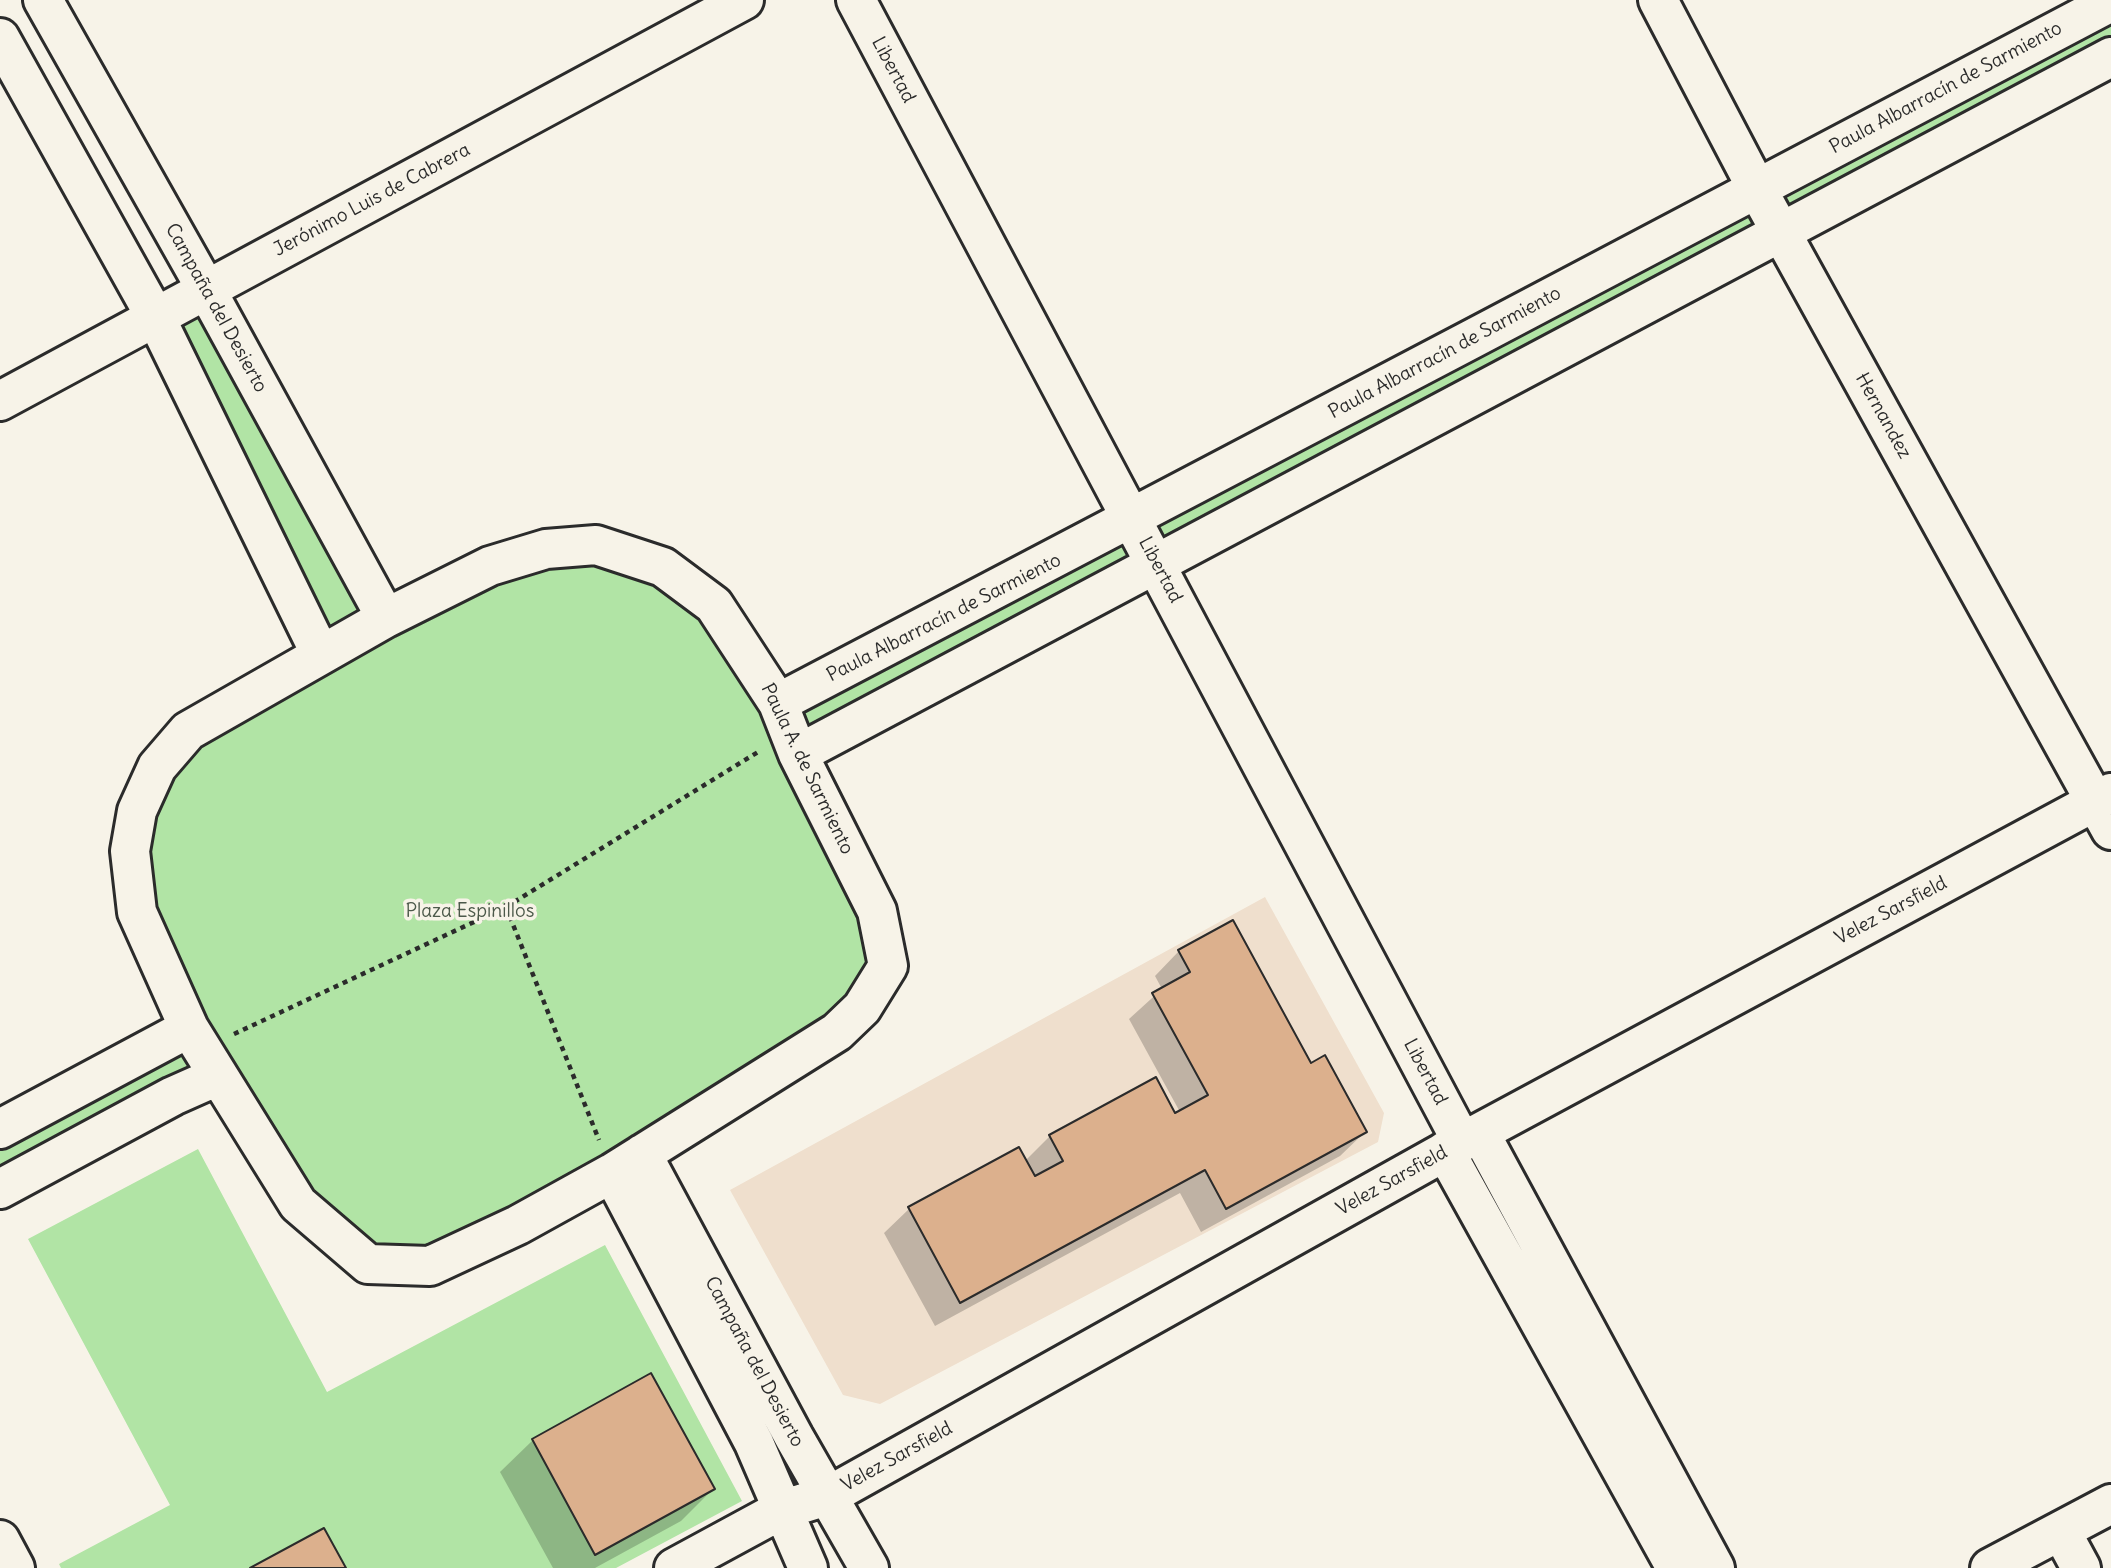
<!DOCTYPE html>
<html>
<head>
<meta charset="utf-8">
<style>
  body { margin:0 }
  canvas { display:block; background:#f7f3e8 }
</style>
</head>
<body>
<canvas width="2111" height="1568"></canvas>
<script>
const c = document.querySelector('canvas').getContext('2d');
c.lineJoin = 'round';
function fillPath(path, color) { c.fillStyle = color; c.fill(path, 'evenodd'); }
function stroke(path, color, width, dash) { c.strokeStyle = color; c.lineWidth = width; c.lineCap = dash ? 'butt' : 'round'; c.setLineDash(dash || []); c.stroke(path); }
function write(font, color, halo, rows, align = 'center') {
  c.font = font + ' Delius,sans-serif'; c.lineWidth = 7; c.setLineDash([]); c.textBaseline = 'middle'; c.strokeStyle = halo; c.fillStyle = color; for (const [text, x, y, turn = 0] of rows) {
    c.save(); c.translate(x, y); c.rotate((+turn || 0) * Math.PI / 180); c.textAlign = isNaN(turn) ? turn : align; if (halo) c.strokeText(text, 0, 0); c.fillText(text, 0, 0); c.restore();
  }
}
fillPath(new Path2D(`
  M1265 897 1384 1113 1378 1142 880 1404 843 1395 730 1190Z`), '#efdfcd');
fillPath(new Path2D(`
  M2111 2V57L799 753 877 911 862 1008 518 1225 368 1264 218 1076 0 1189V1129L189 1028 137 912 157 767 321 655 156 318 206 289 386 618 546 549 663 567 779 703Z
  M198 1149 327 1392 605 1245 742 1501 616 1568H61L59 1564 170 1505 28 1239Z`), '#b1e4a5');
fillPath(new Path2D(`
  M1179 951 1310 1065 1365 1132 1340 1156 1201 1232 1180 1193 935 1326 884 1233 909 1209 1018 1149 1025 1161 1050 1136 1180 1112 1129 1019 1162 989 1155 976Z
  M533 1440 713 1489 681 1521 595 1568H553L500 1472Z`), '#0003');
const building = new Path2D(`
  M1233 920 1311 1063 1325 1055 1367 1132 1226 1209 1205 1170 960 1303 908 1207 1019 1147 1035 1176 1063 1161 1049 1135 1156 1077 1175 1113 1208 1095 1152 993 1190 972 1178 950Z
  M651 1373 715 1489 595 1555 532 1439Z
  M324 1528 346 1568H250Z`);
fillPath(building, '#dcb08d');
stroke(building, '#2b2b2b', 2);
const minor = new Path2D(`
  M43 0 206 289 386 618
  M856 0 1462 1142
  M1658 0 1756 187 2111 830
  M0 38 156 318 321 655
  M0 401 744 0
  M596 545 663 567 714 605 778 703 798 754 877 911 888 966 862 1008 837 1032 612 1173 518 1225 430 1266 368 1264 298 1204 189 1028 137 912 130 851 137 811 157 767 188 731 386 618 490 566 546 549Z
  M778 703C1224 473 1666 234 2111 2
  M798 754 2111 57
  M0 1129 189 1028
  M1480 1133 1715 1568
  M1445 1151 1676 1568
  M642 1154 794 1437 869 1568
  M612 1173 754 1443 808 1568
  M0 1189 173 1096 218 1076
  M2061 1531 2081 1568
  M0 1540 15 1568
  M674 1568 781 1510 830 1495 1462 1142 2111 793
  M1990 1568 2111 1504`);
stroke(minor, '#2b2b2b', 44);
stroke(new Path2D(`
  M506 907 599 1140
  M234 1034 506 907 758 752`), '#2b2b2b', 4.5, [5, 5]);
stroke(minor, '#f7f3e8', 38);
write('19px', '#2b2b2b', '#f7f3e8', [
  ["Libertad",893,70,62],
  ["Paula Albarracín de Sarmiento",1946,88,-28],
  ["Jerónimo Luis de Cabrera",372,200,-28],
  ["Campaña del Desierto",216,308,61],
  ["Paula Albarracín de Sarmiento",1445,353,-28],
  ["Hernandez",1883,416,61],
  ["Libertad",1160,570,62],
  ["Paula Albarracín de Sarmiento",944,618,-27],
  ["Paula A. de Sarmiento",807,769,64],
  ["Velez Sarsfield",1891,911,-28],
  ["Libertad",1425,1072,62],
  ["Velez Sarsfield",1392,1181,-29],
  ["Campaña del Desierto",754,1362,62],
  ["Velez Sarsfield",897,1457,-29]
]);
write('19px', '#4c594a', '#f7f3e8', [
  ["Plaza Espinillos",470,912]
]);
</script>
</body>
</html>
